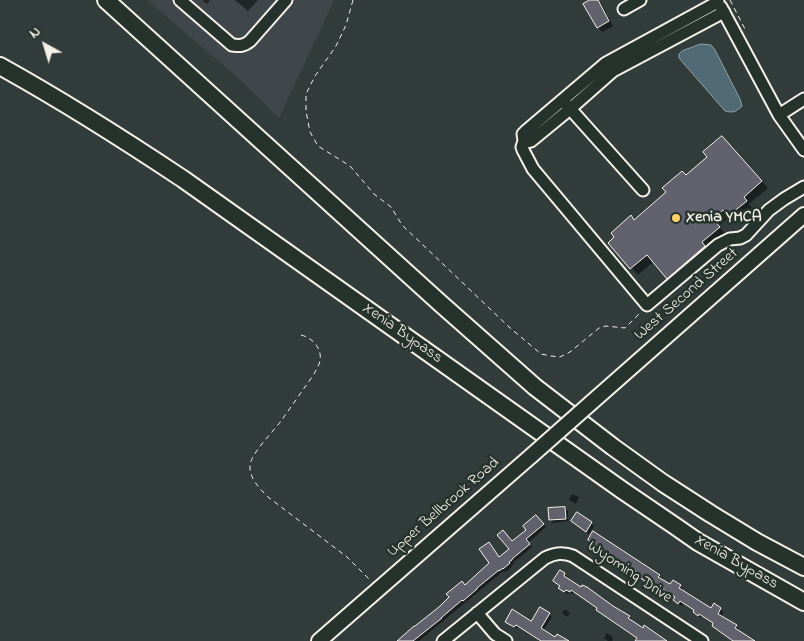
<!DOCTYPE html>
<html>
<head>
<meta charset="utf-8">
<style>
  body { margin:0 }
  #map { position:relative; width:804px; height:641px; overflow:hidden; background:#323c3a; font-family:"Indie Flower",sans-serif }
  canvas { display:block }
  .north { position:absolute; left:20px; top:20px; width:50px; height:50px; -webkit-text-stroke:4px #26332d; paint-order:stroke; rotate:321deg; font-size:14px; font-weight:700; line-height:20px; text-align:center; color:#f4f1e8 }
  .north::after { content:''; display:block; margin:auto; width:18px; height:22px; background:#f4f1e8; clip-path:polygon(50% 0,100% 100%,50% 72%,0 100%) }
</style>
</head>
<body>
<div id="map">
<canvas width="804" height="641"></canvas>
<div class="north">N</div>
</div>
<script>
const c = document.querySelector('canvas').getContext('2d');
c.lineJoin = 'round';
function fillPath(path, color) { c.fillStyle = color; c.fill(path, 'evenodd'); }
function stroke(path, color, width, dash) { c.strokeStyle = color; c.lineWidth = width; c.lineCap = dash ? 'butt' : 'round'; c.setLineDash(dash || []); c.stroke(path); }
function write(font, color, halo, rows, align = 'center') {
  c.font = font + ' "Indie Flower",sans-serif'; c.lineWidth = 5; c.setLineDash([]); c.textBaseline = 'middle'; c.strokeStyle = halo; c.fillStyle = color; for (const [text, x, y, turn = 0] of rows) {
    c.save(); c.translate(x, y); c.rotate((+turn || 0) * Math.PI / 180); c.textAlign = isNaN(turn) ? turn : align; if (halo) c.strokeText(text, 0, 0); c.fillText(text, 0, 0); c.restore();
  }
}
fillPath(new Path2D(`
  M147 0H334L279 118 236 76Z`), '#40474a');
const water = new Path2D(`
  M701 44 711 45 715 50 740 99 742 106C736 112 733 113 725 111L679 58V54L682 51Z`);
fillPath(water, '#506b76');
stroke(water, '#92a1a4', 1);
fillPath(new Path2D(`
  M202 0H210L207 4Z
  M235 0H258L248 11Z
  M593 0H598L601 3 613 26 602 32 598 27Z
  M729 144 768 188 749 204 752 208 736 222 730 216 719 226 725 234 707 249 674 284 654 261 638 275 609 243 686 177Z
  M572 494 579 497 576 504 569 500Z
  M565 508 568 511V521L553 523 550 520Z
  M578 514 594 526 589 534 576 524Z
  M536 517 546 527 528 543 532 547 514 562V563L511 566 512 567 507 571 502 572 419 641H398L510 549 512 542 528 530Z
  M597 548 659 576 662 578 661 580 670 586H680L683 589 681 591 711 610 714 605 724 612 720 617 736 626 739 629 738 631 754 641H734L714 624 702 616 701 618 697 615 695 610 684 603 682 606 677 603 676 598 664 590 662 592 639 577 637 572 626 565 624 566 604 553V554Z
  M561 572 568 577 566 579 629 617 632 619 631 621 666 641H637L638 638 575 592 573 594 570 592 568 594 563 591Z
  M565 609 570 613 567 617 562 613Z
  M549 614 552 617 543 631 556 638 564 641H542L519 626 518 629 509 624 532 623Z
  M607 633 613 638 612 641H608L604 638Z`), '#0007');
const building = new Path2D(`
  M590 0H598L609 21 597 28 583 4Z
  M722 136 762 181 744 197 747 201 728 216 723 210 713 219 720 227 702 242 705 246 667 279 647 255 630 269 608 243 614 237 611 233 631 215 634 220 666 192 662 188 682 171 686 175 707 157 703 152Z
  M565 507 566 519 549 520 548 508Z
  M577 512 592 522 586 532 571 521Z
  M536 515 544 524 526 539 530 544 512 559V560L509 562 510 563 503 569V568L499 571V570L477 588V589L463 601 462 600 441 618H442L413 641H397L414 626H415L439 607 449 597 446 594 462 581 465 585 489 563 479 549 489 542 499 557 509 549 497 535 503 530 512 541 526 530 523 526Z
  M593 531 660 575 658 577 670 584 673 580 681 585 679 588 711 608 714 603 721 608 718 614 737 625 735 628 755 641H733L712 626 713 623 699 614 698 616 693 612 694 610 680 601 678 604 673 600 675 597 661 588 659 590 634 574 636 571 622 563 621 564 601 551 600 552 595 548 597 546 588 540Z
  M560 570 565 573 564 576 581 587 582 585 587 587 613 606 630 616 628 618 643 628 644 625 667 641H635L637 638 596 610 597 608 571 590 570 592 566 590 564 592 558 588 560 586 553 581Z
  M540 607 550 613 541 628 555 637 557 634 569 641H541L516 625 514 627 505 622 512 609 531 621Z`);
fillPath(building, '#62626e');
stroke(building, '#f4f1e8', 1);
const minor = new Path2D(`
  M180 0 232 45C240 46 244 46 250 41L286 0
  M718 2 606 63 526 131 523 134 524 141 527 142 531 141 570 109 613 71 724 12
  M721 7 779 115 804 150
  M624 9 640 0
  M565 103 643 190
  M779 115 804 99
  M524 141 522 147 523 150 533 169 647 305 718 245 730 239 740 238 746 235 769 210 784 199 804 187
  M477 613 495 634 506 641
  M443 641 545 558C555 553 563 552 573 556L702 641`);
const major = new Path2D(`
  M592 402 804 215
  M319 641 531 456`);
const highway = new Path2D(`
  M106 0 440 303 535 387 613 447 663 483 711 514 757 542 804 567
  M0 66C63 101 123 139 183 179L622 490 675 526 698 542 804 602`);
stroke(minor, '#f4f1e8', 15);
stroke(major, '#f4f1e8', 18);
stroke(highway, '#f4f1e8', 20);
stroke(new Path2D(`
  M353 0 346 25 336 46 315 76 306 94V111L310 132 318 146 350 166 374 194 391 207 402 225 509 327 541 354 551 356 560 357 570 352 599 328 606 326 625 328 641 312
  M730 0 746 31
  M301 335C314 338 324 351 319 364 316 372 310 380 305 387 297 398 289 410 281 421 273 432 252 452 250 465 249 478 259 488 268 497L347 557 371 581`), '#f4f1e8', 1, [5, 4]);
stroke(minor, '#26332d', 11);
stroke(major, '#26332d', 14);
stroke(highway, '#26332d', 16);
const majorBridge = new Path2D(`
  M531 456 592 402`);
stroke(majorBridge, '#f4f1e8', 18, []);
stroke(majorBridge, '#26332d', 14);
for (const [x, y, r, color] of [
  [676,218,5,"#ffd166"]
]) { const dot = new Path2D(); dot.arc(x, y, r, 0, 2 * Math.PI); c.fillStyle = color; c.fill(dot); stroke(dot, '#26332d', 2); }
write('bold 16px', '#f4f1e8', '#26332d', [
  ["Xenia YMCA",686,218]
], 'left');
write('16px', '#f4f1e8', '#26332d', [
  ["West Second Street",687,295,-41],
  ["Xenia Bypass",402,334,35],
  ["Upper Bellbrook Road",444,508,-41],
  ["Xenia Bypass",736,563,30],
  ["Wyoming Drive",629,573,34]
]);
</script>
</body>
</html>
